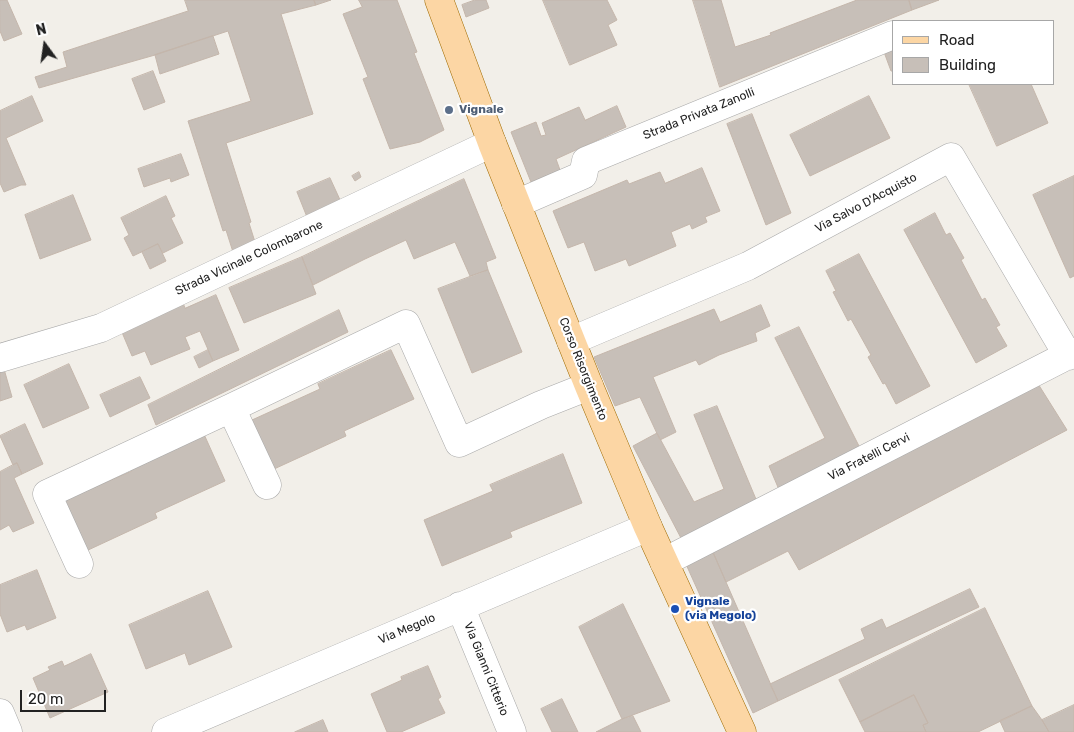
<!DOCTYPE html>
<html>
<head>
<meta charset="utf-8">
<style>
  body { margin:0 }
  #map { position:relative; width:1074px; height:732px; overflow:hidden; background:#f2efe9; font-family:Rubik,sans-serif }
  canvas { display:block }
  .legend { position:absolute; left:892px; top:20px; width:162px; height:65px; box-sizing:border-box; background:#fff; border:1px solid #a7a7a7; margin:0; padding:6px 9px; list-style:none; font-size:15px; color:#222 }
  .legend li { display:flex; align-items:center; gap:10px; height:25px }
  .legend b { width:25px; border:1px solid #a7a7a7 }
  .north { position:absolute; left:20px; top:20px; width:50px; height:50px; -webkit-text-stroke:4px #fff; paint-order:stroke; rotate:346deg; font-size:14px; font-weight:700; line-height:20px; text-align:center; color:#222 }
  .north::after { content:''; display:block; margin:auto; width:18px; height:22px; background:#222; clip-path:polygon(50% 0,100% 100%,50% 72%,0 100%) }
  .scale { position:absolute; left:20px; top:690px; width:86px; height:22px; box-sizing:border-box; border:2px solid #222; border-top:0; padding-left:6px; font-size:15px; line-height:18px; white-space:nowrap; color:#222; -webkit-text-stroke:4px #fff; paint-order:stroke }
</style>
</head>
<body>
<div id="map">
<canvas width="1074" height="732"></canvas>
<ul class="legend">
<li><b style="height:6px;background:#fcd6a4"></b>Road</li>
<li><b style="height:14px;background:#c7bfb8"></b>Building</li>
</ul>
<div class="north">N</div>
<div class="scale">20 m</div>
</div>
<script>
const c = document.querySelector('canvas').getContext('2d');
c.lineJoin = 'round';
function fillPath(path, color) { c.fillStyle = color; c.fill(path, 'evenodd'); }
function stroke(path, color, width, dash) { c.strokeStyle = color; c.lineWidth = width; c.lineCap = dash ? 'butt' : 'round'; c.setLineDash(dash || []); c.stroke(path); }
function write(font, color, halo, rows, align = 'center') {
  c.font = font + ' Rubik,sans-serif'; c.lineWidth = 4.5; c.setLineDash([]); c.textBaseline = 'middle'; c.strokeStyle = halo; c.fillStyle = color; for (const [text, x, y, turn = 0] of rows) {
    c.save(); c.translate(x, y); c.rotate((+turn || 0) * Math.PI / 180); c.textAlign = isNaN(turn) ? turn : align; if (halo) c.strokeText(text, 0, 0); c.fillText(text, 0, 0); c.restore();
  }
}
const building = new Path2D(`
  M0 0H7L22 34 4 41 0 31Z
  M185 0H314L316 5 281 14 313 114 226 143 251 222 249 223 255 242 233 252 226 230 223 231 188 121 251 101 228 31 155 55 39 88 35 77 67 67 63 52 188 11Z
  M314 0H331L316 5Z
  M359 0H397L417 52 414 53 444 130 420 142 390 149 363 79 368 77 343 14 362 7Z
  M475 0H486L489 8 466 17 462 5Z
  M543 0H607L617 20 608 25 617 45 570 65Z
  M693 0H721L735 47 771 35 770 33 857 0H909L912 10 720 87Z
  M909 0H939L912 10Z
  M213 36 219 54 160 74 155 55Z
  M893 48V71H891L884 52Z
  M153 71 165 102 144 110 132 79Z
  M969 84H1031L1048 123 997 146Z
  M32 96 43 121 6 138 26 185H21L4 192 0 183V111Z
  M869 96 890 138 810 176 790 135Z
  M617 106 626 127 556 159 560 170 531 182 511 132 536 122 541 136 546 135 542 123 579 107 585 120Z
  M752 114 791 213 766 225 727 124Z
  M181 154 189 175 171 182 170 178 144 187 138 169Z
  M702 168 720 211 705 217 707 222 692 229 690 224 671 232 676 246 629 266 626 259 595 271 584 242 568 248 553 211 627 180 629 184 660 172 665 183Z
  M359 172 361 177 355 181 352 176Z
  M1074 176V276L1070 278 1033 195Z
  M330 178 341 202 307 217 297 192Z
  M464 179 496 258 486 262 488 270 470 276 455 242 414 259 406 240 365 259 313 285 302 257Z
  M73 195 91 240 40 259 25 215Z
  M166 196 175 216 171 218 183 243 163 253 158 244 133 256 124 238 129 235 121 218Z
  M935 213 946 235 950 233 964 258 961 260 982 300 985 298 1000 325 996 327 1007 346 976 363 904 230Z
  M158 244 166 261 150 269 142 252Z
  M859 254 930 386 896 404 885 383 883 384 868 357 871 355 851 319 848 321 833 292 836 291 826 271Z
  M302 257 316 294 244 323 229 288Z
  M488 270 522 352 472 373 438 289Z
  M216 295 239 350 213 361 200 331 185 337 190 349 151 365 145 351 132 356 121 330 183 303 185 308Z
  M761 305 770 326 755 333 757 341 719 355 699 365 696 360 653 377 676 432 660 440 640 397 615 406 594 357 714 309 720 322Z
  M339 310 348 332 156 425 148 405Z
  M799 327 861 450 780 492 769 466 825 438 775 338Z
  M208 350 213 361 199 368 194 357Z
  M391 350 414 399 344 431 346 436 274 469 252 420 320 389 318 384Z
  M69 364 89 408 43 428 24 385Z
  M4 369 12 397 0 401V370Z
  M140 377 150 398 110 417 100 395Z
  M1035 379 1067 430 799 570 788 551 726 582 712 550Z
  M717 406 758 504 682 540 633 446 657 433 694 502 724 489 694 415Z
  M25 424 43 464 22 474 17 463 13 465 0 436Z
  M203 432 225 481 155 513 157 518 86 551 63 501 132 471 129 466Z
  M563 454 582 503 510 532 512 537 442 566 424 520 493 491 490 485Z
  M17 463 22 474 14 478 34 523 13 532 9 525 0 530V472Z
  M712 550 778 701 753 713 685 562Z
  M37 570 56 618 27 630 25 625 7 632 0 614V585Z
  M970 589 979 607 778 701 770 684 865 639 861 629 882 619 886 628Z
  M208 591 232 647 189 665 185 653 146 669 129 625Z
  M623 604 670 701 622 719 579 627Z
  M985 608 1032 706 978 732H926L923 725 928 723 914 695 860 722 839 680Z
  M91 654 108 692 50 718 33 678 50 670 48 667 62 661 64 666Z
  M428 666 441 697 438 699 445 713 401 732H387L371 694 402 680 401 677Z
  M914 695 928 723 923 725 926 732H865L860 722Z
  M562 699 578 732H552L541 709Z
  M1074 705V732H1049L1042 720Z
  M1032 706 1042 720 1049 732H1005L1000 721Z
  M633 716 641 732H596L622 719Z
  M323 720 328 732H295Z`);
fillPath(building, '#c7bfb8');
stroke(building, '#c4b6ab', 1);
const minor = new Path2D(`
  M516 204 583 175 586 161 893 35
  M571 341 748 266 951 157 1068 356
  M0 358 101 328 492 143
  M231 408 267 485
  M664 562 1074 352
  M79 564 47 494 231 408 406 324 459 443 541 405 589 386
  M460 606 512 732
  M0 713 8 732
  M166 732 648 527`);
const primary = new Path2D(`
  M439 0 492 143 589 386 648 527 742 732`);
stroke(minor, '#a9a9a9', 29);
stroke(primary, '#a06b00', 29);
stroke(minor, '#fff', 28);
stroke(primary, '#fcd6a4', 28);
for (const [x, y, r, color] of [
  [449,110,5,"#5c6f8a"],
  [675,609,5,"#1a4fb4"]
]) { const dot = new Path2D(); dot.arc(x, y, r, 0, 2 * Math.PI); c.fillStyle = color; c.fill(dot); stroke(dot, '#fff', 2); }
write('bold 12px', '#4e5e75', '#fff', [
  ["Vignale",459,110]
], 'left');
write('12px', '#222', '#fff', [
  ["Strada Privata Zanolli",699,114,-22],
  ["Via Salvo D'Acquisto",866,203,-28],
  ["Strada Vicinale Colombarone",249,258,-25],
  ["Corso Risorgimento",583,369,68],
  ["Via Fratelli Cervi",869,457,-27],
  ["Via Megolo",407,629,-23],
  ["Via Gianni Citterio",486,669,68]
]);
write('bold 12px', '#164399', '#fff', [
  ["Vignale",685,602],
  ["(via Megolo)",685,616]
], 'left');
</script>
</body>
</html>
